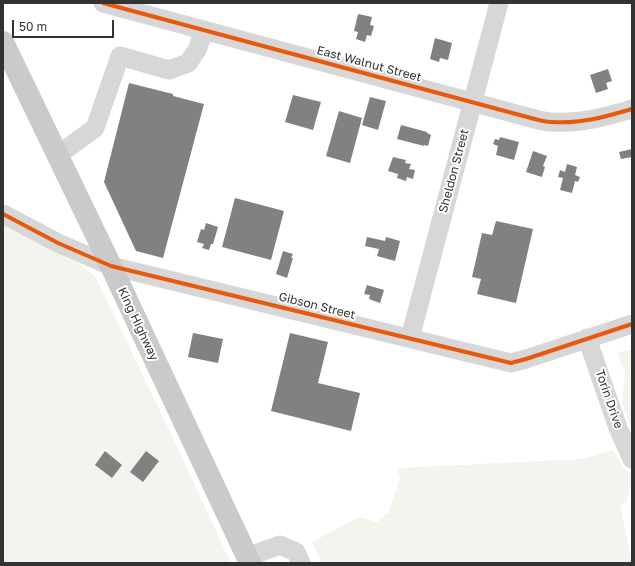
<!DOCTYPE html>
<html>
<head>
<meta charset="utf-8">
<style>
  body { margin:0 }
  #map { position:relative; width:635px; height:566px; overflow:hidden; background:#fff; font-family:"Golos Text",sans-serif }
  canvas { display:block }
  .frame { position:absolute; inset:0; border:4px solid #333; pointer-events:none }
  .scale { position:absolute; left:12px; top:20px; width:102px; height:18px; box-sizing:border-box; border:2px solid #333; border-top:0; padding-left:5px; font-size:12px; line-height:14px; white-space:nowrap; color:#333; -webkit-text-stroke:3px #fff; paint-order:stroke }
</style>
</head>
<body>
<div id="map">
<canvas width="635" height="566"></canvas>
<div class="frame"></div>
<div class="scale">50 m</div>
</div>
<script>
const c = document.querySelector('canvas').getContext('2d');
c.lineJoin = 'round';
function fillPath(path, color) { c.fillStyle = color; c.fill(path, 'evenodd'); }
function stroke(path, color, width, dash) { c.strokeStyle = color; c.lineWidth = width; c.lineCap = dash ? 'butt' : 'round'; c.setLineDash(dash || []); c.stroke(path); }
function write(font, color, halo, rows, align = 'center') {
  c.font = font + ' "Golos Text",sans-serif'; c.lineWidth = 4; c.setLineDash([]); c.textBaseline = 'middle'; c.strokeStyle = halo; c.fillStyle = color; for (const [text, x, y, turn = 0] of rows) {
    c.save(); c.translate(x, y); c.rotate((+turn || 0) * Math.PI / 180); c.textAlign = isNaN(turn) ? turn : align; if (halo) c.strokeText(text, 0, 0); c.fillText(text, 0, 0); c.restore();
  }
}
fillPath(new Path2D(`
  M3 220 81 265 95 276 171 434 231 563H3Z
  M632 349V431L622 403 625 373 617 353Z
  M613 450 623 468 632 475V487L629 489 627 501 620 506 632 563H322L312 542 359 517 377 522 389 512 400 478 397 468 584 459Z`), '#f1f5ed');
fillPath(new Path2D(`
  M358 14 372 17 370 25 374 26 371 36 367 35 365 42 356 39 358 32 354 31Z
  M435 38 452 43 448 60 440 58 439 62 430 59Z
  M608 69 612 81 606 83 608 89 596 93 590 75Z
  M129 83 173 94V96L204 104 163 258 136 251 104 182Z
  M293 95 321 102 313 130 285 122Z
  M370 97 386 101 378 130 362 125Z
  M339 111 362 118 350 163 326 156Z
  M401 125 427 132V133L431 135 428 146 424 145V146L397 139Z
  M500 137 519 142 514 160 496 155 498 146 493 144 495 139 499 140Z
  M632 149V157L621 159 619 152Z
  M533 151 547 156 543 166 545 167 542 177 526 172Z
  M393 157 406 160 405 163 411 164 409 169 415 170 413 179 407 177 406 181 397 178 398 174 388 171Z
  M567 164 577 167 575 175 580 177 578 182 575 181 572 193 560 190 563 178 558 177 560 170 565 172Z
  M235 198 284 211 271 260 222 247Z
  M496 221 533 229 516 303 477 294 481 279 472 277 482 233 492 235Z
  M206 223 218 227 213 244H211L209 250 202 248 204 244 197 242 201 229 204 230Z
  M367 237 385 241 386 237 400 241 395 261 377 256 379 249 365 246Z
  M283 251 293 254 291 258H293L287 278 276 274Z
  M367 285 384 290 380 303 369 299 370 295 364 294Z
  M193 333 223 339 218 363 188 357Z
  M290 333 328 342 318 383 360 393 351 431 271 411Z
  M105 451 122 465 112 478 95 465Z
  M146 451 159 461 143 482 130 472Z`), '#818181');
stroke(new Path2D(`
  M103 3 531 118C538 120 545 122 552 122 580 124 605 117 632 109
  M58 155 95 128 120 56 169 70 188 63 197 50 204 30
  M3 214 58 243 111 266 511 363 526 359 632 324
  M410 338 499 3
  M587 338 618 428 632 459
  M247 557 280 545 296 552 301 563`), '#d7d7d7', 19);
stroke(new Path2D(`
  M3 42 111 266 250 563`), '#cacaca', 22);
stroke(new Path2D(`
  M103 3 531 118C538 120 545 122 552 122 580 124 605 117 632 109
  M3 214 58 243 111 266 511 363 526 359 632 324`), '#e8590c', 4);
write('12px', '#333', '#fff', [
  ["East Walnut Street",369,64,15],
  ["Sheldon Street",454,171,-75],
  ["Gibson Street",317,306,14],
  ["King Highway",138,324,65],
  ["Torin Drive",609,399,71]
]);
</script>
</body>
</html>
